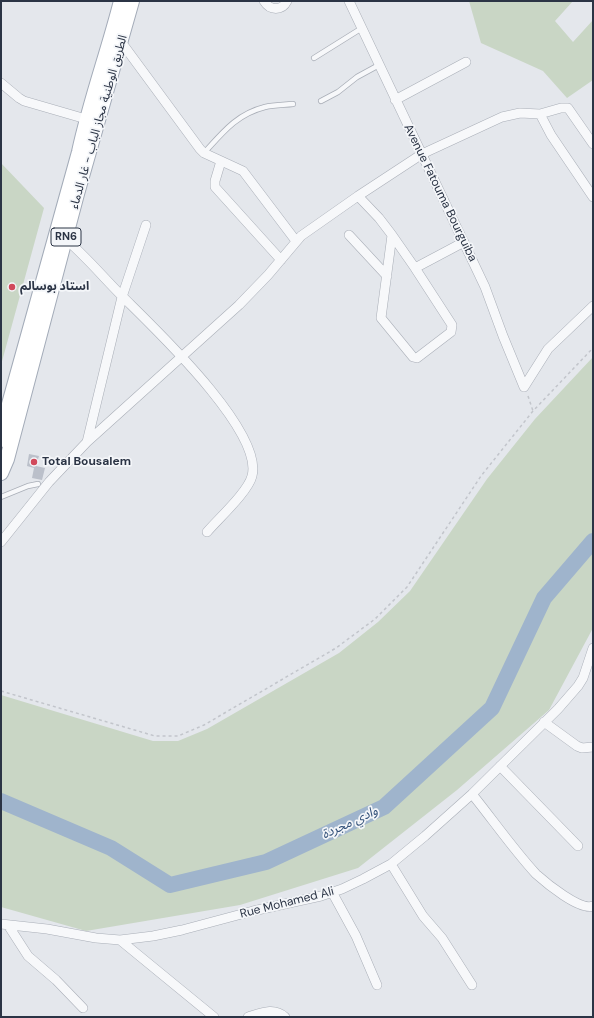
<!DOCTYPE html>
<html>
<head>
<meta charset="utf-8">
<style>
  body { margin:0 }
  #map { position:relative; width:594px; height:1018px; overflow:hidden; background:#e4e7ec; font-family:"DM Sans",sans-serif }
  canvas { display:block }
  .frame { position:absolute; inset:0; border:2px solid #2b3445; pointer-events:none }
</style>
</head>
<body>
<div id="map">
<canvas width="594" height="1018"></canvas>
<div class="frame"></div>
</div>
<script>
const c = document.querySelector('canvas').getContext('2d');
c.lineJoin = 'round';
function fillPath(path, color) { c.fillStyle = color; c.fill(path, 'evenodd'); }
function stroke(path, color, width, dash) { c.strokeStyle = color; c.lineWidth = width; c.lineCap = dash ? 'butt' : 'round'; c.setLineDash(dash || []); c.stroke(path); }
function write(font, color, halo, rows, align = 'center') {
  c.font = font + ' "DM Sans","Noto Sans Arabic",sans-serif'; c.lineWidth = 3.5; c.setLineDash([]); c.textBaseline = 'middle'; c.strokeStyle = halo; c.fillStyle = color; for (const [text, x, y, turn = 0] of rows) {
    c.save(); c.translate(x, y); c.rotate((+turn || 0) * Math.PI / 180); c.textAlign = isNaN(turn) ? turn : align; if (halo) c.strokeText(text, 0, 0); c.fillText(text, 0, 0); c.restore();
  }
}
fillPath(new Path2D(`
  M469 1H573L555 21 573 42 593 20V80L567 98 543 71 481 43Z
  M1 163 44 208 1 365Z
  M593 357V628L549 710 457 790 358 868 240 905 86 931 1 907V695L153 741H178L207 729 339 653 378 622 410 591 487 479 535 419Z`), '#c9d6c5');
stroke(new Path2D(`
  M1 801 111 848 170 885 266 862 384 807 492 708 544 598 593 541`), '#9fb4cc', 16);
fillPath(new Path2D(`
  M29 454 39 456 36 466 45 468 42 480 32 478 34 468 27 466Z`), '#bbc0ca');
const service = new Path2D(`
  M314 58 362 28
  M321 101 338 92 357 77 379 65
  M204 153C223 132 237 114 265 107 274 105 284 105 293 104
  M1 497 28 486 38 484`);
const minor = new Path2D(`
  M264 1C270 11 282 11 287 1
  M349 1 485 287 503 336 524 387
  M119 39 200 149 204 153 243 171 296 241
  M1 83 19 98 24 101 86 119
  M395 100 466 62
  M540 114 551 135 593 197
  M221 161 215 181V187L281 260
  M358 196 379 218 392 235 415 268 452 325 451 332 417 358 413 357 381 318 392 235
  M349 235 387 276
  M62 236C84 254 102 276 122 296 153 327 264 431 252 476 248 492 218 519 207 532
  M415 268 464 242
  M524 387 548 349 593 306
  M87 442 122 297 146 225
  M1 542 49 482 87 442 239 305 268 275 301 236 358 196 422 154 502 117 520 113 540 114 561 108H568L593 144
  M544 722 577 746 582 748 593 747
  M500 766 578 846
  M472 794C493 820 513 849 536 874 546 883 580 911 593 906
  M391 864 423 916 442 938 472 985
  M332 892 356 936 377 985
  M1 924 47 929 96 938 120 940 153 936 182 930 253 911 321 896 342 889 363 879 391 864 425 836 472 794 558 709 578 686 583 678 593 648
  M8 925 28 956 56 980 83 1008
  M120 940 214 1017
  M248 1017C261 1013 274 1007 285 1017`);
const primary = new Path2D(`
  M1 440 9 404 79 152C90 101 108 52 121 1
  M1 473 7 459 77 194 132 1`);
stroke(service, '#a9aeb7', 6);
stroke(minor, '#a9aeb7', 10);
stroke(primary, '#a3abb8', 16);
stroke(new Path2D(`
  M528 396 533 411
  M1 691 155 736H178L204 725 336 648 375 619 407 587 481 476 533 411 593 348`), '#c2c5cb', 1.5, [3, 3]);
stroke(service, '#f7f8fa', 4.5);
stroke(minor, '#f7f8fa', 9);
stroke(primary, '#fff', 14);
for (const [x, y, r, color] of [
  [12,287,4,"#d1495b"],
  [34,462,4,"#d1495b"]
]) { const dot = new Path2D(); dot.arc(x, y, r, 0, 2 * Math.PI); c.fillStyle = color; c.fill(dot); stroke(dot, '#f4f6f9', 1.5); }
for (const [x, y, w] of [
  [66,237,30]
]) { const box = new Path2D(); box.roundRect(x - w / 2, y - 9, w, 18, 3); c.fillStyle = '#f4f6f9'; c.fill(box); stroke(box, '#2b3445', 1); }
write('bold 11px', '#2b3445', null, [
  ["RN6",66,237]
]);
write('12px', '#2b3445', '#f4f6f9', [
  ["الطريق الوطنية مجاز الباب - غار الدماء",99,122,-74],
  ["Avenue Fatouma Bourguiba",440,193,64],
  ["Rue Mohamed Ali",287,903,-14]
]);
write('bold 12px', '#2b3445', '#f4f6f9', [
  ["استاد بوسالم",20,287],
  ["Total Bousalem",42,462]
], 'left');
write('italic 13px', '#34527a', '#f4f6f9', [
  ["وادي مجردة",350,823,-25]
]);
</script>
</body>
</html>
